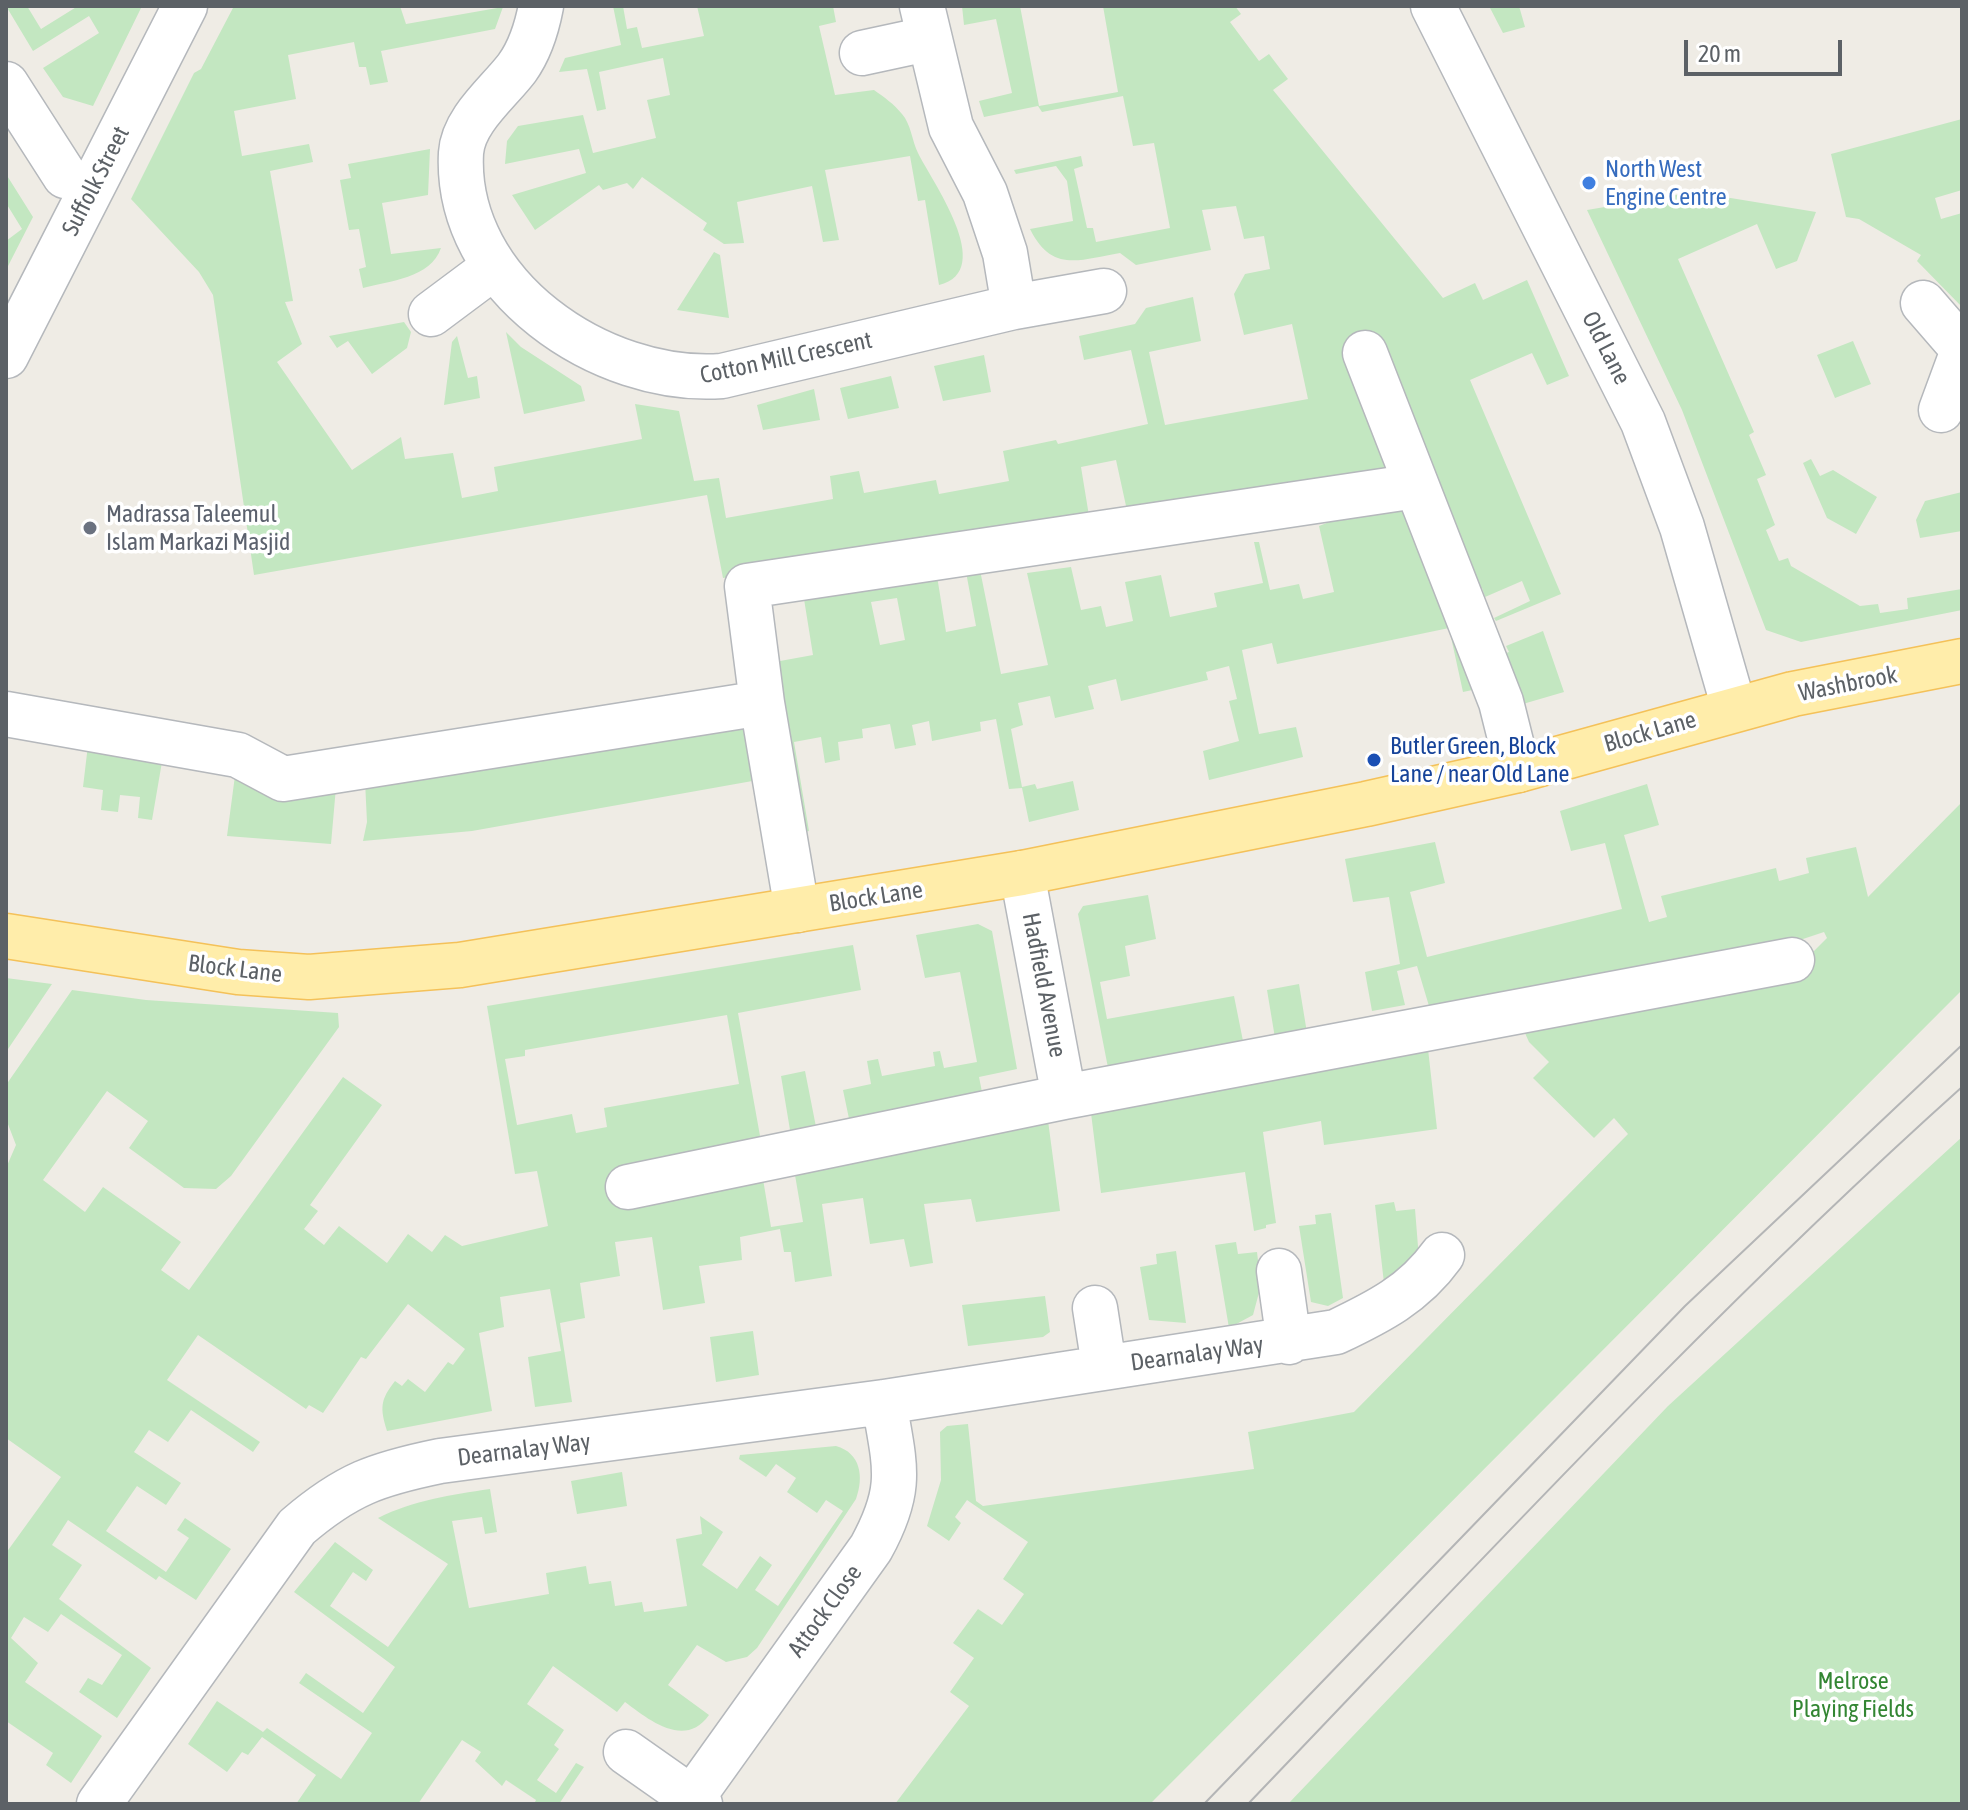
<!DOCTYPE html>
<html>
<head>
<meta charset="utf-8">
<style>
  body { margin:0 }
  #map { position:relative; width:1968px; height:1810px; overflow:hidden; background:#efece5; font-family:"Asap Condensed",sans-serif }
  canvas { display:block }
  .frame { position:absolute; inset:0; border:8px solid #5c6166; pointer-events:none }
  .scale { position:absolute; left:1684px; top:40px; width:158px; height:36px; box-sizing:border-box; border:4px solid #5c6166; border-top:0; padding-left:10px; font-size:24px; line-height:28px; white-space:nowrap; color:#5c6166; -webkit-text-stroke:6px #fff; paint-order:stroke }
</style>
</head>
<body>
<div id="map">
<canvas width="1968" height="1810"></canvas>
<div class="frame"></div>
<div class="scale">20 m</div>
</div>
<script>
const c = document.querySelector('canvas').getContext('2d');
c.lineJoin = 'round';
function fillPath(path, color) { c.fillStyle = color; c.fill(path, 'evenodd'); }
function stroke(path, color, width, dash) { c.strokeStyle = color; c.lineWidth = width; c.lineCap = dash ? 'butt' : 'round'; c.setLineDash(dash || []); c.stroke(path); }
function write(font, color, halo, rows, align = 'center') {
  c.font = font + ' "Asap Condensed",sans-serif'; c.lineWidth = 7; c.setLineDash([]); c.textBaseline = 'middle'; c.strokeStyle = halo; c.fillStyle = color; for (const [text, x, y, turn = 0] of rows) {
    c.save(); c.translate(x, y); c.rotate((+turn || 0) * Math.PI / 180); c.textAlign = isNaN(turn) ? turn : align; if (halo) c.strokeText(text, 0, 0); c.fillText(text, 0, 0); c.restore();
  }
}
fillPath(new Path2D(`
  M6 6H27L41 29 78 6H142L93 106 63 97 43 68 99 33 89 16 33 51Z
  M234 6H400L406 24 503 7 495 29 381 51 388 82 370 85 366 67H359L354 42 288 55 296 99 234 111 242 156 309 144 313 162 270 171 293 301 285 302 302 344 277 362 352 470 401 437 405 459 453 453 462 498 498 491 494 467 642 439 635 404 679 411 694 481 719 478 726 518 833 499 830 476 859 471 864 493 936 480 939 494 1009 481 1003 451 1056 440 1058 444 1148 424 1131 350 1084 360 1079 336 1135 324 1146 308 1193 297 1201 341 1149 352 1165 425 1308 399 1292 324 1244 335 1234 294 1245 274 1270 269 1264 236 1244 239 1236 206 1202 210 1211 250 1136 265 1120 253C1079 260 1052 273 1030 229L1073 221 1067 181 1056 166 1016 174 1014 170 1081 156 1083 166 1074 169 1087 228H1093L1096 242 1170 228 1154 143 1133 146 1123 96 1042 112 1038 106 984 117 979 101 1012 93 996 19 964 25 962 6H1020L1039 106 1118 92 1103 6H1235L1241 14 1230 22 1259 61 1269 54 1288 79 1273 90 1443 298 1475 283 1483 300 1527 280 1569 376 1547 385 1532 353 1470 380 1561 594 1496 621 1494 618 1530 601 1522 581 1485 597 1482 588 1473 591 1396 478 1128 515 1116 460 1081 467 1090 522 723 578 707 495 254 575 213 295 199 272 131 199 194 73 201 69Z
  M613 6H623L627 29 637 27 642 48 704 36 697 6H833L836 22 819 26 835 95 874 90C884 97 894 104 902 114 911 124 912 141 918 153 931 180 998 271 939 285L925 200 918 201 910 156 825 170 839 240 823 242 812 186 737 202 744 243 724 244 703 230 707 223 642 177 633 189 627 183 603 190 599 185 535 230 512 195 586 173 579 149 505 164 507 141 518 126 583 115 593 153 656 138 647 100 670 95 663 58 599 72 606 109 597 111 587 69 559 72 565 58 621 45Z
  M1489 6H1519L1525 27 1503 33Z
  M1962 119V190L1935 198 1941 219 1962 213V307L1917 261 1921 255 1859 219 1846 217 1831 154Z
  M430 149 428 195 382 203 391 254 441 248C431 278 389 281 363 288L359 269 366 267 359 229 349 230 340 180 351 178 348 164Z
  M6 174 33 217 6 270V241L22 229 6 203Z
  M1694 192 1816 212 1797 261 1776 269 1757 224 1678 259 1754 432 1749 435 1766 475 1757 479 1775 525 1766 530 1779 561 1788 558 1791 566 1860 606 1878 604 1880 613 1908 609 1907 598 1962 589V610L1801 642 1766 630 1682 410 1587 210Z
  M714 252 720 255 729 318 677 310Z
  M404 322 411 332 407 348 372 374 348 341 337 348 329 336Z
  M506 332 521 347 581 386 585 401 524 414Z
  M457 336 468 378 477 376 480 398 444 405 452 342Z
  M1853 341 1871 384 1835 398 1817 355Z
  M984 355 991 392 943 401 934 366Z
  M891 376 899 408 848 419 840 388Z
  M814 389 820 420 763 430 757 405Z
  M1811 459 1820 476 1833 470 1877 497 1856 534 1827 518 1803 463Z
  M1962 492V531L1920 538 1916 520 1925 501Z
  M1398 508 1414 518 1477 689 1463 692 1449 628 1277 664 1272 643 1242 650 1259 734 1296 727 1303 757 1209 780 1203 751 1239 741 1229 701 1237 699 1229 666 1206 672 1208 680 1121 701 1116 679 1088 686 1094 709 1055 718 1050 696 1018 703 1023 725 1011 729 1022 787 1035 784 1037 789 1073 781 1079 810 1029 822 1022 788 1009 789 996 719 980 722 981 731 932 741 929 721 912 725 916 745 895 749 890 724 862 729 863 738 838 742 840 760 825 763 821 737 794 742 809 831 799 833 772 610 780 661 813 655 804 599 937 576 946 632 976 626 966 572 980 570 1001 674 1048 665 1027 573 1071 567 1081 610 1101 606 1106 627 1133 621 1125 582 1161 575 1170 617 1217 607 1214 593 1263 583 1254 542H1259L1270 590 1299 584 1303 599 1334 592 1319 526 1350 514ZM897 598 905 640 880 645 871 602Z
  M1543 631 1564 692 1516 706 1495 657 1509 652 1506 646Z
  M735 721 750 732 758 780 472 831 363 841 367 822 365 781Z
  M88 745 163 756 152 820 138 818 140 797 120 795 118 812 101 810 103 790 83 787Z
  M236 768 336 787 331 844 227 836Z
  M1647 784 1659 825 1624 835 1649 922 1667 917 1661 896 1776 868 1779 881 1809 873 1806 858 1856 847 1868 897 1962 802V990L1150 1804H895L969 1706 950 1692 974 1658 953 1643 978 1609 1002 1625 1024 1594 1003 1579 1028 1542 967 1500 955 1517 961 1523 949 1541 927 1526 941 1480 940 1432 947 1426 968 1424 976 1501 983 1506 1254 1469 1248 1432 1354 1412 1628 1134 1614 1118 1594 1138 1533 1078 1549 1062 1529 1042 1520 1022 1785 980 1827 938 1824 932 1794 942 1432 1016 1417 966 1397 971 1405 1005 1372 1011 1365 972 1400 964 1389 897 1353 902 1345 859 1435 842 1445 883 1410 892 1427 957 1622 909 1605 843 1571 851 1560 811Z
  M1148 895 1156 939 1125 946 1130 976 1100 982 1107 1019 1234 996 1245 1051 1110 1078 1078 914 1083 906Z
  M978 924 992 931 1017 1069 979 1077 985 1107 852 1133 843 1090 871 1084 867 1061 878 1059 882 1076 935 1066 933 1052 940 1051 944 1068 977 1062 960 972 925 978 916 935Z
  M853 945 861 990 738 1013 762 1147 1047 1113 1060 1211 976 1222 971 1199 924 1204 933 1263 910 1267 904 1239 870 1244 863 1198 822 1204 832 1276 795 1282 791 1252H784L780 1229 740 1237 742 1260 699 1266 705 1303 663 1310 652 1237 615 1242 620 1276 580 1283 585 1318 560 1323 572 1402 535 1407 528 1357 561 1351 550 1289 500 1297 504 1327 479 1333 492 1411 387 1431C380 1408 380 1400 395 1381L402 1386 408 1379 425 1392 448 1362 453 1365 465 1349 408 1304 366 1359 361 1357 323 1413 309 1405 306 1409 198 1335 167 1380 260 1442 253 1452 191 1410 168 1442 149 1430 134 1452 181 1483 166 1505 137 1486 106 1531 166 1572 189 1538 177 1530 185 1518 231 1549 196 1600 159 1576 156 1580 68 1520 52 1545 82 1565 59 1599 151 1668 117 1718 79 1692 88 1678 102 1685 122 1655 61 1614 48 1632 24 1617 11 1638 38 1663 25 1682 102 1736 71 1783 46 1765 53 1753 6 1721V1553L61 1477 6 1438V1168L16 1145 6 1119V1085L72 990 146 1000 338 1013 339 1027 231 1176 216 1189 184 1188 129 1148 148 1121 107 1091 43 1180 85 1212 103 1187 181 1242 161 1270 189 1290 343 1077 382 1105 310 1205 318 1211 304 1229 324 1245 339 1226 387 1263 408 1234 432 1252 445 1235 462 1246 548 1226 537 1171 515 1174 487 1006ZM727 1015 739 1084 604 1108 607 1127 576 1133 572 1114 517 1125 505 1059 525 1056V1050ZM795 1175 803 1222 771 1227 763 1179Z
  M6 978 52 984 6 1052Z
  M1299 984 1308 1039 1276 1044 1267 990Z
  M1427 1040 1437 1129 1324 1145 1321 1121 1263 1132 1276 1223 1266 1225V1228L1254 1231 1245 1172 1101 1193 1090 1105Z
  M805 1071 818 1137 792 1142 781 1076Z
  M1962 1137V1804H1288L1668 1406Z
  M1394 1202 1396 1211 1415 1209 1419 1259 1384 1283 1375 1205Z
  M1331 1213 1343 1298 1328 1306 1311 1302 1299 1226 1316 1224 1315 1215Z
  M1236 1242 1238 1254 1257 1252 1261 1285 1253 1315 1229 1328 1215 1245Z
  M1176 1251 1186 1323 1149 1320 1140 1267 1157 1264 1156 1254Z
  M1045 1296 1050 1332 1043 1337 968 1346 962 1305Z
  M753 1331 759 1375 716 1382 710 1337Z
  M836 1446C861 1453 864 1477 856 1499L757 1648 747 1657 726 1662 697 1645 668 1685 709 1715C685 1749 649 1720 625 1702L617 1712 553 1666 527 1704 564 1730 554 1745 559 1749 537 1780 556 1793 576 1763 584 1767 559 1804H534L536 1800 506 1780 502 1786 475 1761 481 1752 462 1740 418 1804H296L316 1775 262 1737 248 1755 242 1752 227 1772 188 1744 217 1701 263 1732 267 1728 341 1779 372 1733 299 1683 306 1673 363 1713 395 1667 294 1592 335 1542 373 1570 366 1581 353 1572 330 1606 388 1647 448 1564 378 1518C414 1500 451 1495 490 1489L497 1532 485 1534 482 1517 452 1521 469 1608 549 1594 546 1573 586 1566 589 1584 611 1581 615 1606 642 1602 644 1612 687 1606 676 1539 702 1534 700 1516 723 1532 702 1565 737 1589 760 1556 772 1565 755 1590 778 1606 843 1511 826 1500 817 1513 787 1492 796 1478 776 1464 766 1477 739 1459 740 1455Z
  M622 1472 627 1506 577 1514 571 1481Z`), '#c3e7c1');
const minor = new Path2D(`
  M541 6C537 27 530 50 517 68 499 92 463 120 461 153 454 286 602 385 722 376L1014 307 1104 291
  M922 6 951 127 985 193 1005 253 1014 307
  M1433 6 1643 422 1682 527 1734 708
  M862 53 927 39
  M6 84 65 176
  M1923 303 1962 348
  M431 314 494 267
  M1365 353 1501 702 1518 770
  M6 356 185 6
  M1941 410 1962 353
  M6 714 238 755 283 779 762 703
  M1022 873 1064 1097
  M797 910 762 703 747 586 1416 486
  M628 1187 1064 1097 1792 960
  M1279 1271 1289 1342
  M1095 1308 1104 1366
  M626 1752 700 1804
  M692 1798 871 1548C904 1488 895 1467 884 1402
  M99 1804 297 1527C347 1484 377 1474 440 1461L884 1402 1336 1332C1378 1312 1414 1294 1442 1255`);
const major = new Path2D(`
  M6 936 238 972 309 977 460 965 1022 873 1366 804 1518 770 1793 694 1962 661`);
stroke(minor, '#b5b8bc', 47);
stroke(major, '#f4c159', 47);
stroke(minor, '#fff', 44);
stroke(major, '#ffedaa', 44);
stroke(new Path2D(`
  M1204 1804 1685 1306 1962 1045
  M1248 1804C1481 1561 1711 1312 1962 1087`), '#b4b5b6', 2);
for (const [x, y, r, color] of [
  [1589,183,8,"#3f7fe0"],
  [90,528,8,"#6b7280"],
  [1374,760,8,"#1a4fb4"]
]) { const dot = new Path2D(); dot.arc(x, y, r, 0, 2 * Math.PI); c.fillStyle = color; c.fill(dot); stroke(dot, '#fff', 3); }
write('24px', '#366cbe', '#fff', [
  ["North West",1605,169],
  ["Engine Centre",1605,197]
], 'left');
write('24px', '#5c6166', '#fff', [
  ["Suffolk Street",96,181,-63],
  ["Old Lane",1606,348,63],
  ["Cotton Mill Crescent",786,358,-12],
  ["Washbrook",1848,684,-11],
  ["Block Lane",1650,732,-16],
  ["Block Lane",876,897,-9],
  ["Block Lane",235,969,7],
  ["Hadfield Avenue",1044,985,79],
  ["Dearnalay Way",1197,1354,-8],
  ["Dearnalay Way",524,1450,-7],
  ["Attock Close",825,1611,-54]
]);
write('24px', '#5b616d', '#fff', [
  ["Madrassa Taleemul",106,514],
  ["Islam Markazi Masjid",106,542]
], 'left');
write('24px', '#164399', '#fff', [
  ["Butler Green, Block",1390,746],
  ["Lane / near Old Lane",1390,774]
], 'left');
write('24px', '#338633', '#fff', [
  ["Melrose",1853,1681],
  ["Playing Fields",1853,1709]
]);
</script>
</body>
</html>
